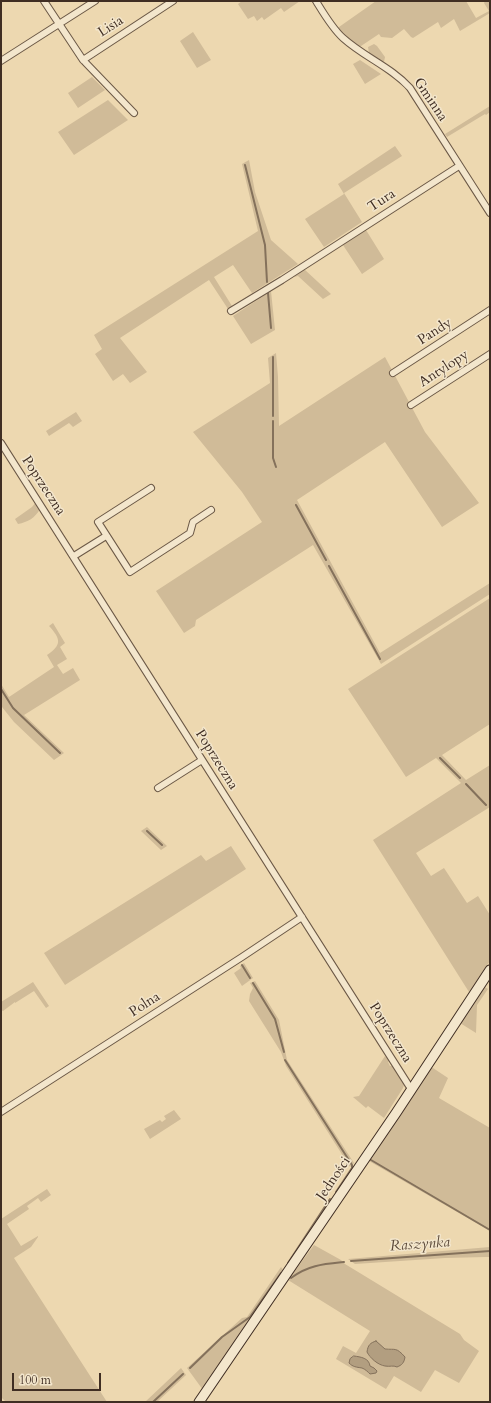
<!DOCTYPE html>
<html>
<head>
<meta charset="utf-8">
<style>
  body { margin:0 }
  #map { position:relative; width:491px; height:1403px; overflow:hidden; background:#edd8b0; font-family:Cardo,serif }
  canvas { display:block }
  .frame { position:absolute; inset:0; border:2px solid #402e23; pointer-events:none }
  .scale { position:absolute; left:12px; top:1373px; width:89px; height:18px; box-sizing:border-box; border:2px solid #402e23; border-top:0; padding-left:5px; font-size:12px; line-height:14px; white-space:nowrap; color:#402e23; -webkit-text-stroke:3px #f3e6cc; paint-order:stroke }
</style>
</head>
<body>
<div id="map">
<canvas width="491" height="1403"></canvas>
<div class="frame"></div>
<div class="scale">100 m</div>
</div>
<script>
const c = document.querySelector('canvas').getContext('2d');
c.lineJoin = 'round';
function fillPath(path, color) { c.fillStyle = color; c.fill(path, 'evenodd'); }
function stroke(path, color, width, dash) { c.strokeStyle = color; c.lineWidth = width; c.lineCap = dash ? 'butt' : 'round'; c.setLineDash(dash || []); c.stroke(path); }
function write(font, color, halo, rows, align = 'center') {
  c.font = font + ' Cardo,serif'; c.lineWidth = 3; c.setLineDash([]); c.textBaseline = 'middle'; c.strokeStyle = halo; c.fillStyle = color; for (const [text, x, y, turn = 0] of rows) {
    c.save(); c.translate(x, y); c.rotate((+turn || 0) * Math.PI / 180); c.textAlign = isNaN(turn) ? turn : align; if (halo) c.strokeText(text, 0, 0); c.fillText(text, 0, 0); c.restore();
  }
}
fillPath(new Path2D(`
  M242 1H300L284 12 281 8 264 20 262 17 257 21 254 16 248 19 238 4Z
  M376 1H466L476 18 489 11 484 3 485 1H490V13L460 31 454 19 441 28 438 22 413 38 411 37 404 29 392 38 381 37 379 34 361 46H359L347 38 338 29 339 27Z
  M193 32 211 60 197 68 180 41Z
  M374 44 377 46 385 57 384 62 369 53 368 47Z
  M360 60 381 74 365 84 353 64Z
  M92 77 105 90 78 108 68 93Z
  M108 100 128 120 74 155 58 132Z
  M490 106V112L486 115 485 114 447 137 445 134Z
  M395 146 402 156 344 193 362 222 324 247 305 219 344 194 338 184Z
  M249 160 255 192 271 240 298 264 252 293 233 265 214 277 232 306 228 309 209 280 120 338 147 372 130 383 123 374 113 381 95 354 102 349 94 335 258 231 242 164Z
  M366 230 384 259 362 274 343 245Z
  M304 269 331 294 323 299 298 276 294 277Z
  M271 291 275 330 251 344 233 316Z
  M276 353 278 377 279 426 385 357 425 432 479 503 442 527 385 442 297 500 380 653 490 583V594L381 664 313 545 196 620 195 626 184 633 156 591 262 522 242 492 193 432 270 383 268 358Z
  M76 412 82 421 73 427 69 423 49 436 46 431Z
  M36 502 40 509C35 518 28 522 18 524L15 519 32 507Z
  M490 598V724L442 755 466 780 490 765V807L416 853 431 876 444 868 467 903 478 896 490 915V961L469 992 373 840 461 783 436 758 406 777 348 689Z
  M53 623 65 643 60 647 67 659 57 665 63 674 73 668 80 680 24 715 64 753 54 760 14 722 2 707 1 684 9 697 54 667 47 655C62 645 61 639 49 626Z
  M147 827 167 846 161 850 141 831Z
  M231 846 246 869 65 985 44 953 201 855 206 861Z
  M244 963 253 978 242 986 234 973 241 968 240 966Z
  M255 981 279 1020 287 1060 354 1163 350 1167 286 1066 281 1052 249 1001 250 994 253 988 250 983Z
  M33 982 49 1006 46 1008 34 991 15 1003V1002L3 1011 1 1010V1002Z
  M485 987 488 989 477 1005 476 1033 460 1023Z
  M385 1056 389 1061 388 1062 390 1066H392L404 1085 403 1088 384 1118 368 1106 366 1108 353 1097 359 1096Z
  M430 1068H433L448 1078 439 1098 490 1128V1231L369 1161Z
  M174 1110 181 1119 150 1139 144 1129 160 1120 162 1122 166 1119 164 1116Z
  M47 1189 51 1195 41 1202 38 1198 27 1206 29 1209 7 1224 21 1246 38 1236V1237L31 1247 14 1258 107 1402H6L1 1397V1219Z
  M314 1245 341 1260 345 1264 460 1334 464 1340 479 1351 459 1383 435 1370 421 1392 394 1376 386 1389 336 1359 343 1346 356 1353 370 1331 288 1280ZM382 1346 385 1349H394L400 1353 393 1365 383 1366 369 1356Z
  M490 1247V1257H486L445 1258 355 1264 348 1259Z
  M281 1267 284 1271 203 1390 187 1368 242 1318 247 1317Z
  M181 1368 186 1375 157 1402H145Z`), '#d0bb98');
const water = new Path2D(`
  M376 1341 385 1349C396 1350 396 1347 405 1357 404 1363 402 1365 397 1367 393 1365 390 1367 385 1366 378 1365 370 1358 367 1352 368 1345 370 1343 376 1341Z
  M354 1356C361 1357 369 1358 370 1366L374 1368 377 1371 376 1373 370 1374C368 1372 365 1369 362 1368 356 1367 353 1367 349 1363L350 1359Z`);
fillPath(water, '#b29e80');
stroke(water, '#84715b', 1);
stroke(new Path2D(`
  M245 165 265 245 267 282
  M268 293 271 328
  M273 357V416
  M273 421V458L276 467
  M296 505 326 560
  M329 566 380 659
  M1 689 13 708 60 753
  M440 758 460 778
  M466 784 486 805
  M147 831 162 845
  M242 965 250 978
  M253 983 275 1019 284 1052
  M285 1060 352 1165V1168L336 1192
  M371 1160 490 1230
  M351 1261 490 1251
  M288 1263 330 1199
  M291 1278C308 1265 324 1264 344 1262
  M190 1368 222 1337 250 1317 281 1273
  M153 1402 183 1374`), '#84715b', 2);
const street = new Path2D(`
  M44 1 83 60 134 113
  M316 1C324 14 332 28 343 38 364 57 391 67 410 88L490 213
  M83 60 173 1
  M1 61 95 1
  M231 311 282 280 459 166
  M393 373 490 310
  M411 405 490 354
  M1 443 411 1089
  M151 488 98 522 130 572 190 533 193 522 211 510
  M74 556 106 536
  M158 788 202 760
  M1 1112 242 957 302 917`);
const secondary = new Path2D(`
  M199 1402 396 1113 490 970`);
stroke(street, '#6b5846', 8);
stroke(secondary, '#402e23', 11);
stroke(street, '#f3e6cc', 6);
stroke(secondary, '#f3e6cc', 9);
write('14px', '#402e23', '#f3e6cc', [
  ["Lisia",111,27,-33],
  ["Gminna",430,100,56],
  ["Tura",382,201,-33],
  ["Pandy",435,332,-33],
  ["Antylopy",444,369,-33],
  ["Poprzeczna",43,486,57],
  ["Poprzeczna",216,760,58],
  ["Polna",145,1005,-33],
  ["Poprzeczna",390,1033,58],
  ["Jedności",334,1179,-56]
]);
write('italic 15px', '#5c4a3a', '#f3e6cc', [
  ["Raszynka",420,1245,-4]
]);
</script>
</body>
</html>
